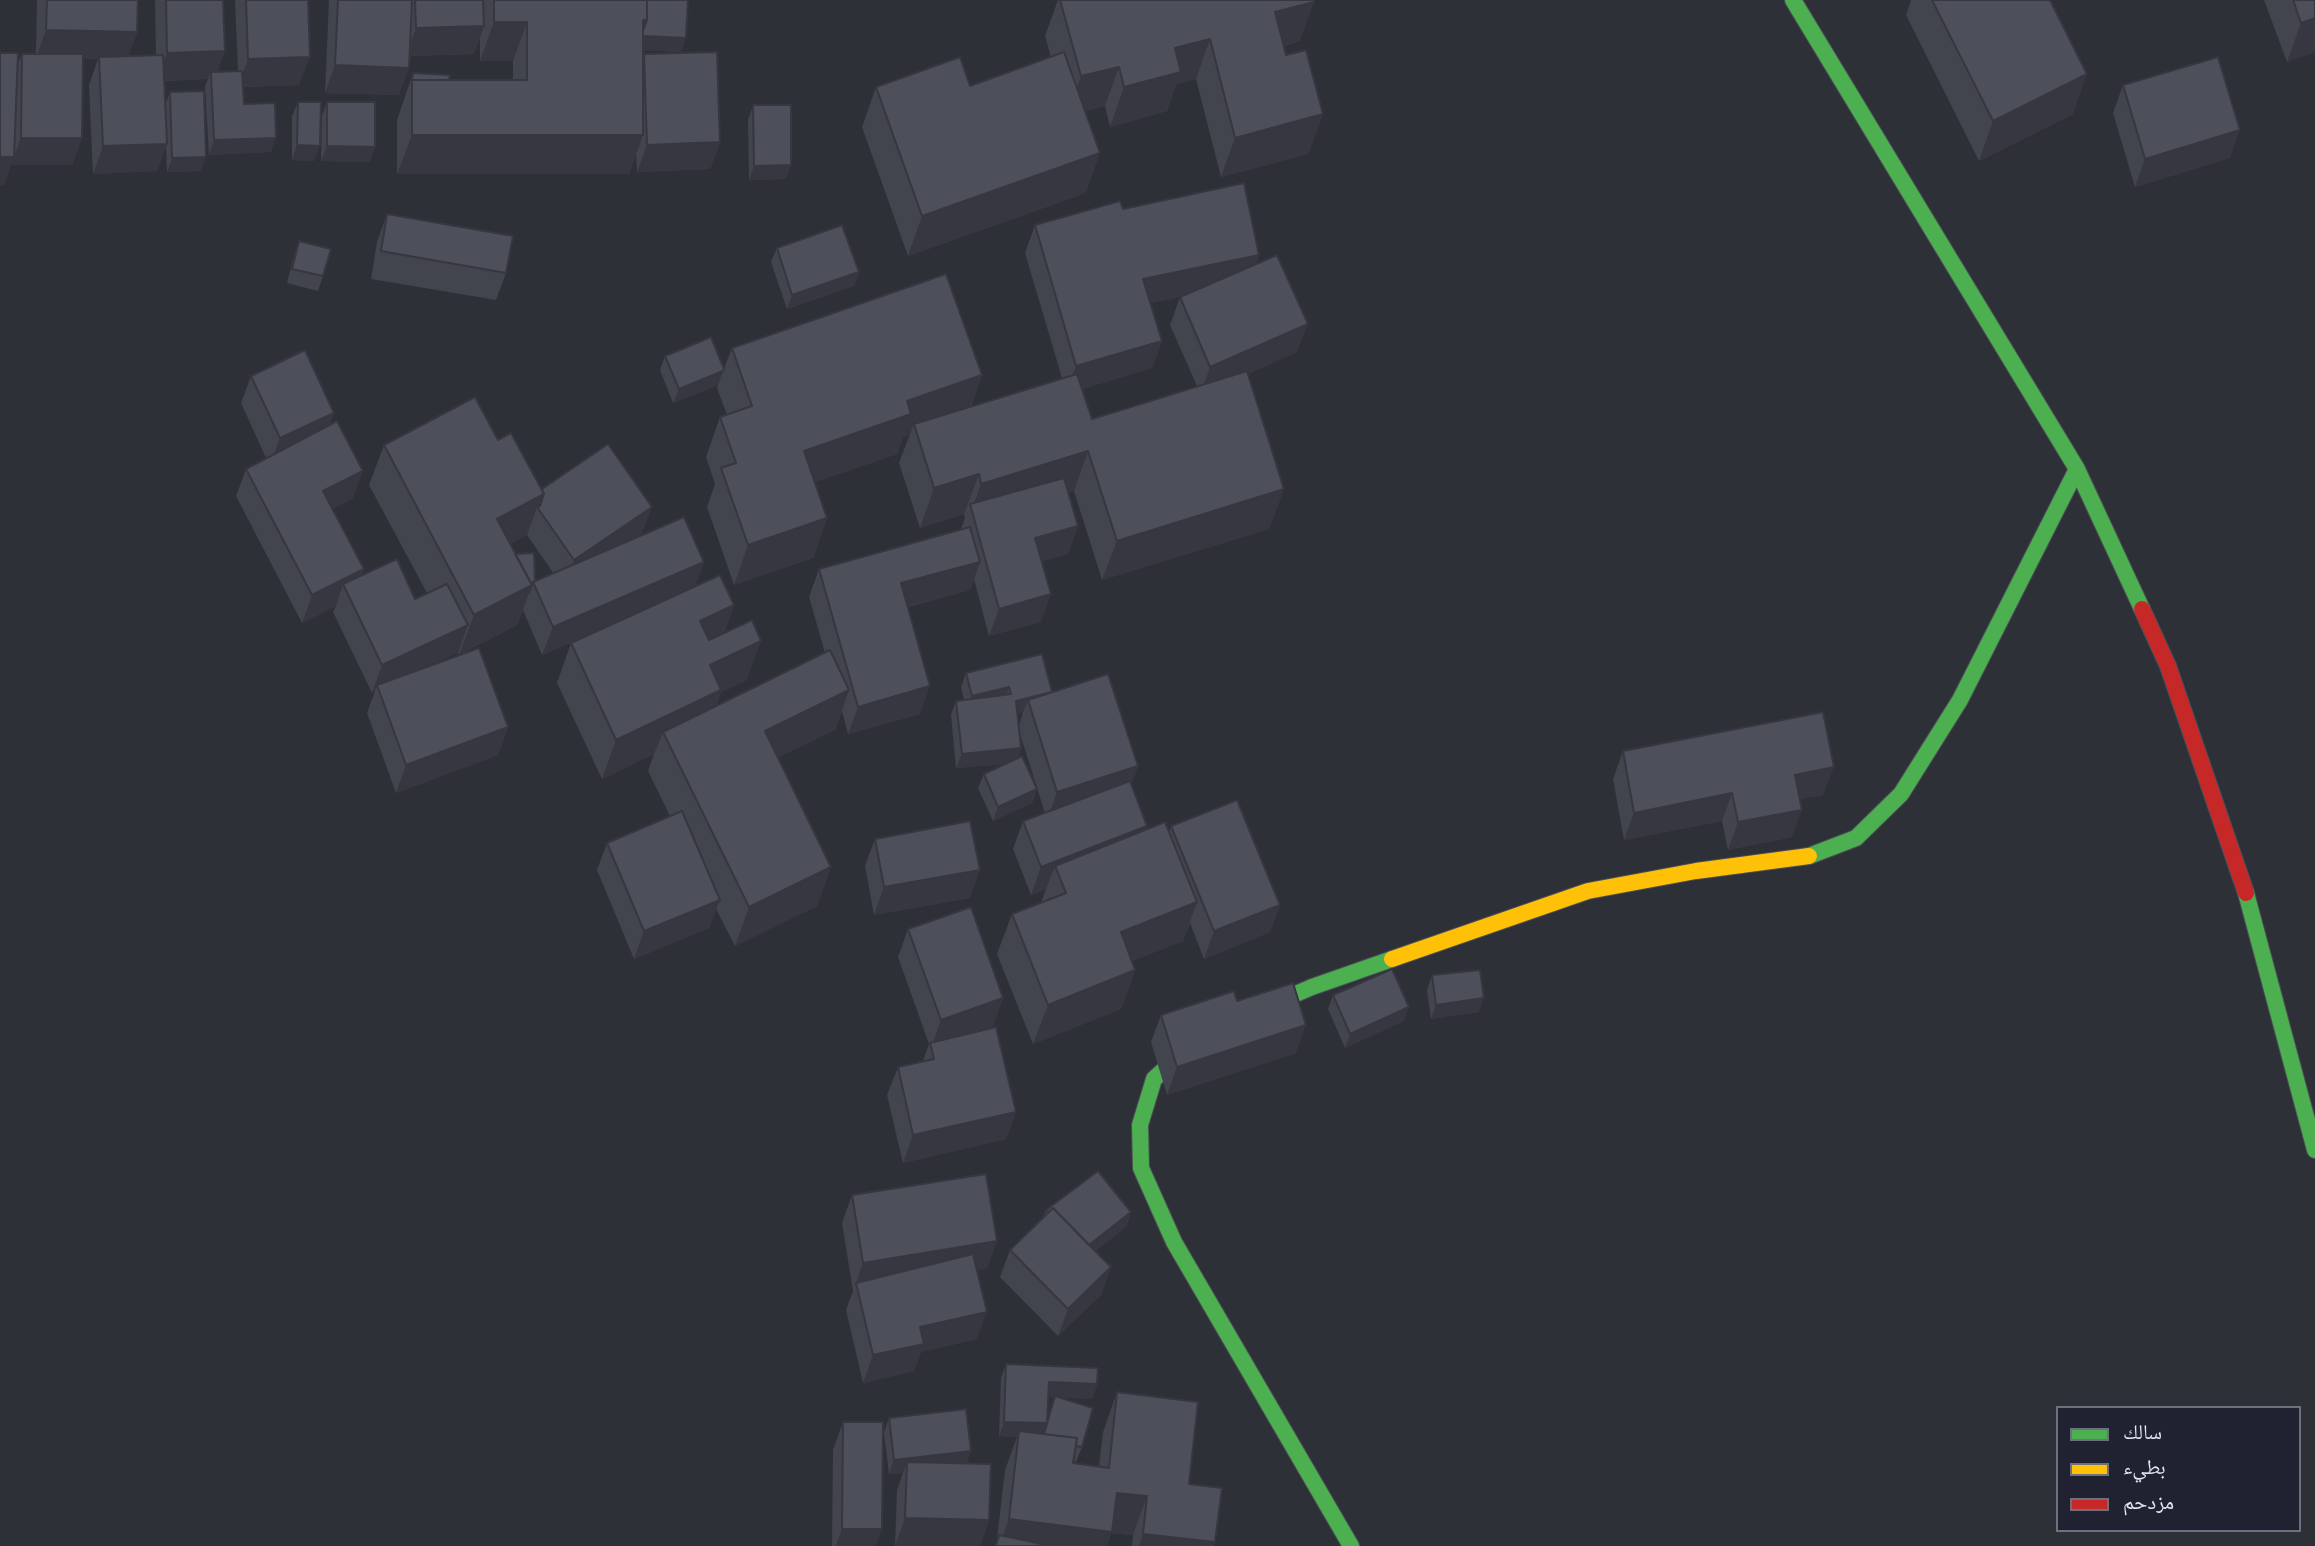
<!DOCTYPE html>
<html>
<head>
<meta charset="utf-8">
<style>
  body { margin:0 }
  #map { position:relative; width:2315px; height:1546px; overflow:hidden; background:#2e3038; font-family:"Crimson Pro","Noto Naskh Arabic",serif }
  canvas { display:block }
  .legend { position:absolute; left:2056px; top:1406px; width:245px; height:126px; box-sizing:border-box; background:#202232; border:2px solid #6e707e; margin:0; padding:9px 12px; list-style:none; font-size:21px; color:#e3e5f0 }
  .legend li { display:flex; align-items:center; gap:14px; height:35px }
  .legend b { width:35px; border:2px solid #6e707e }
</style>
</head>
<body>
<div id="map">
<canvas width="2315" height="1546"></canvas>
<ul class="legend">
<li><b style="height:9px;background:#4caf50"></b>سالك</li>
<li><b style="height:9px;background:#ffc107"></b>بطيء</li>
<li><b style="height:9px;background:#c62828"></b>مزدحم</li>
</ul>
</div>
<script>
const c = document.querySelector('canvas').getContext('2d');
c.lineJoin = 'round';
function stroke(path, color, width, dash) { c.strokeStyle = color; c.lineWidth = width; c.lineCap = dash ? 'butt' : 'round'; c.setLineDash(dash || []); c.stroke(path); }
function fillPath(path, color) { c.fillStyle = color; c.fill(path, 'evenodd'); }
const fast = new Path2D(`
  M1793 0 2077 469 2142 609
  M1809 856 1856 838 1901 794 1960 700 2077 469
  M2246 893 2315 1150
  M1351 1546 1174 1242 1141 1168 1140 1125 1154 1079 1203 1034 1312 987 1392 959`);
const slow = new Path2D(`
  M1392 959 1588 891 1696 871 1809 856`);
const jam = new Path2D(`
  M2142 609 2168 666 2246 893`);
stroke(fast, '#4c4e56', 18);
stroke(slow, '#4c4e56', 18);
stroke(jam, '#4c4e56', 18);
stroke(fast, '#4caf50', 16);
stroke(slow, '#ffc107', 16);
stroke(jam, '#c62828', 16);
fillPath(new Path2D(`
  M37 0H138L137 32 128 56 156 55 155 0H223L218 71H238L235 0H308L299 85 243 87 244 104 271 152 209 155 205 86 208 79 164 81 165 105 170 92 201 171 167 172 166 146 157 171 93 174 89 85 98 59H83L82 138 72 165H11L4 185H0V53L17 66 22 54H36Z
  M329 0H688L681 52 643 50V57L644 54 720 142 710 169 637 172 636 154 629 174H397V120L413 73 449 80H513V61H480V37L474 54 410 56 399 95 325 93Z
  M1058 0 1300 41 1284 46 1286 55 1323 114 1308 154 1221 177 1196 79 1176 84 1167 111 1110 127 1105 106 1085 111 1086 193 908 256 862 127 876 87 970 86 1051 57 1045 36Z
  M1911 0H2050L2073 114 1979 161 1906 15Z
  M2264 0H2315V52L2287 62Z
  M2123 85 2230 158 2135 187 2113 113Z
  M298 102 314 161 292 160V116Z
  M327 102 370 162 321 161 322 116Z
  M753 105 786 179 749 180 748 120Z
  M1123 209 1259 255 1256 264 1297 352 1248 374 1284 489 1269 529 1102 580 1074 491 1068 493 1078 526 1068 554 1042 561 1041 622 989 636 974 579 970 590 908 607 920 714 848 734 842 711 835 730 778 757 831 867 817 906 735 946 716 909 709 928 634 959 597 870 607 843 670 816 648 771 654 754 602 779 557 683 571 643 599 631 542 655 523 610 524 607 517 625 459 655 458 652 425 668 508 727 498 755 396 793 367 713 375 691 372 693 333 612 336 606 302 623 236 496 246 469 266 458 241 403 251 376 334 413 329 425 353 498 332 509 361 576 415 599 427 593 369 485 384 445 498 440 542 489 642 534 637 538 704 562 695 586 734 605 724 633 747 680 721 692 716 706 825 653 809 597 819 569 961 529 965 518 964 514 920 528 899 463 910 434 903 437 897 454 815 482 827 518 813 558 734 585 707 507 715 484 706 457 720 417 727 415 717 388 718 385 673 403 660 370 665 356 724 369 732 348 982 375 971 406 1062 378 1025 253 1035 225ZM1180 297 1170 325 1197 386 1092 419 1082 389 1152 368 1162 341 1151 303ZM527 535 554 574 535 581 515 554 510 544Z
  M387 214 506 273 496 300 371 279 377 242Z
  M299 241 323 276 318 291 287 283 294 256Z
  M777 248 859 272 854 286 787 309 771 262Z
  M966 673 1052 692 1138 766 1131 785 1147 826 1145 830 1169 832 1171 826 1280 905 1270 932 1204 959 1190 923 1183 941 1132 961 1135 970 1121 1009 1033 1044 997 954 1012 914 1041 903 1046 889 1031 895 1013 849 1023 821 1045 813 1020 734 1021 748 1018 758 1037 789 1032 803 993 821 978 788 984 774 1005 764 956 768 951 715 956 701 964 700 961 687ZM1023 712 1019 725 1017 714Z
  M1623 751 1823 795 1800 799 1792 837 1728 850 1722 821 1624 840 1613 779Z
  M875 839 970 898 874 915 865 866Z
  M908 929 1003 998 993 1026 976 1032 1016 1112 1006 1139 903 1163 887 1095 898 1067 923 1061 929 1044 898 957Z
  M1432 975 1479 1012 1431 1019 1427 990Z
  M1333 995 1404 1021 1345 1048 1328 1009Z
  M1237 1001 1296 1053 1167 1095 1151 1042 1161 1015Z
  M852 1195 997 1241 987 1268 977 1270V1339L921 1352 914 1371 863 1383 846 1310 853 1291 842 1223Z
  M1046 1210 1131 1212 1126 1227 1095 1251 1111 1267 1101 1295 1058 1336 1000 1277 1010 1250 1044 1216Z
  M1006 1364 1097 1384 1092 1399 1059 1397 1082 1447 1076 1462 1074 1461 1073 1463 1099 1466 1103 1432 1117 1392 1189 1484 1214 1546H1132L1133 1535 1111 1533 1107 1546H995L997 1539 1005 1470 1017 1437 999 1436 1001 1378ZM1048 1397H1054L1047 1419Z
  M889 1418 967 1464 989 1520 980 1546H895L897 1490 903 1473 889 1474 884 1433Z
  M843 1422 876 1546H832L833 1450Z`), '#42444e');
fillPath(new Path2D(`
  M1314 2 1300 41 1261 52 1275 12Z
  M2315 18V52L2287 62 2301 23Z
  M643 20H647L686 38 681 52 636 50Z
  M494 22H527L513 61H480Z
  M484 26 474 54 406 56 416 28Z
  M46 30 137 32 127 60 36 58Z
  M1210 39 1196 79 1176 84 1167 111 1110 127 1124 87 1175 48Z
  M225 51 215 79 211 72 208 79 157 81 167 53Z
  M310 57 299 85 238 87 248 59Z
  M335 65 409 68 399 95 325 93Z
  M1119 67 1105 106 1066 116 1081 76Z
  M2087 74 2073 114 1979 161 1993 121Z
  M1323 114 1308 154 1221 177 1235 138Z
  M2240 130 2230 158 2135 187 2145 159Z
  M412 135H643L629 174H397Z
  M21 138H82L72 165H11L4 185H0V157H14Z
  M276 138 271 152 209 155 214 140Z
  M720 142 710 169 637 172 647 145Z
  M167 144 157 171 93 174 103 146Z
  M297 145 320 146 314 161 292 160Z
  M327 146 375 147 370 162 321 161Z
  M1100 153 1086 193 908 256 922 216Z
  M206 157 201 171 167 172 172 158Z
  M791 165 786 179 749 180 754 166Z
  M1259 255 1249 283 1133 307 1143 279Z
  M859 272 854 286 787 309 792 295Z
  M1308 324 1297 352 1200 395 1210 367Z
  M1162 341 1152 368 1066 394 1076 366Z
  M723 371 718 385 673 403 679 389Z
  M982 375 967 415 914 424 910 434 903 437 897 454 789 491 804 451 907 401Z
  M334 413 324 440 270 465 280 438Z
  M1088 451 1074 491 975 521 972 509 981 484Z
  M363 471 353 498 313 519 323 491Z
  M979 474 964 514 920 528 934 488Z
  M1284 489 1269 529 1102 580 1117 541Z
  M544 494 539 510 537 507 527 535 482 559 497 519Z
  M652 507 642 534 564 588 574 560Z
  M827 518 813 558 734 585 748 545Z
  M1078 526 1068 554 1025 565 1035 538Z
  M704 562 694 590 542 655 553 627Z
  M980 562 970 590 891 611 901 583Z
  M364 569 354 597 343 584 336 606 302 623 312 595Z
  M532 585 517 625 459 655 474 615Z
  M1051 594 1041 622 989 636 999 609Z
  M734 605 720 644 685 661 700 621Z
  M468 625 458 653 378 689 377 685 375 691 372 693 382 665Z
  M761 641 747 680 721 692 707 730 663 732 654 754 602 779 616 740 710 665Z
  M930 686 920 714 848 734 858 707Z
  M1009 687 1004 701 967 710 972 696Z
  M849 690 835 730 750 770 765 731Z
  M1052 692 1028 700 1023 712 1011 715 1016 701Z
  M508 727 498 755 396 793 406 765Z
  M1021 748 1016 763 956 768 962 754Z
  M1138 766 1128 794 1047 820 1057 792Z
  M1834 767 1823 795 1785 802 1795 775Z
  M1037 789 1032 803 993 821 998 807Z
  M1732 793 1722 821 1624 840 1634 813Z
  M1802 810 1792 837 1728 850 1738 822Z
  M1147 826 1137 854 1055 866 1046 889 1031 895 1041 867Z
  M831 867 817 906 735 946 749 907Z
  M980 870 970 898 874 915 884 887Z
  M720 900 709 928 634 959 644 931Z
  M1197 902 1183 941 1106 971 1121 932Z
  M1280 905 1270 932 1204 959 1214 931Z
  M1135 970 1121 1009 1033 1044 1048 1005Z
  M1003 998 993 1026 931 1048 941 1020Z
  M1484 998 1479 1012 1431 1019 1436 1005Z
  M1409 1007 1404 1021 1345 1048 1350 1034Z
  M1306 1025 1296 1053 1167 1095 1177 1067Z
  M1016 1112 1006 1139 903 1163 913 1135Z
  M1131 1212 1126 1227 1074 1267 1079 1253Z
  M997 1241 987 1268 858 1290 856 1283 863 1263Z
  M1111 1267 1101 1295 1058 1336 1068 1309Z
  M987 1312 977 1339 921 1352 914 1371 863 1383 873 1355 920 1327Z
  M1049 1382 1097 1384 1092 1399 1043 1397Z
  M1004 1422 1047 1423 1042 1437 1019 1431 1017 1437 999 1436Z
  M971 1451 966 1466 907 1462 903 1473 889 1474 894 1460Z
  M1117 1493 1147 1496 1133 1535 1111 1533 1107 1546H999L1009 1519Z
  M905 1518 989 1520 980 1546H895Z
  M842 1529H882L876 1546H836Z
  M1143 1534 1215 1542 1214 1546H1139Z`), '#363740');
const building = new Path2D(`
  M47 0H138L137 32 46 30Z
  M166 0H223L225 51 167 53Z
  M246 0H308L310 57 248 59Z
  M338 0H412L409 68 335 65Z
  M415 0H483L484 26 416 28Z
  M494 0H647V20H643V135H412V80H527V22H494Z
  M647 0H688L686 38 643 36V31L647 20Z
  M1060 0H1314V2L1275 12 1286 55 1306 50 1323 114 1235 138 1210 39 1175 48 1181 72 1124 87 1119 67 1081 76Z
  M1932 0H2050L2087 74 1993 121Z
  M2293 0H2315V18L2301 23Z
  M717 52 720 142 647 145 644 54Z
  M1064 52 1100 153 922 216 876 87 960 57 970 86Z
  M0 53H18L14 157H0Z
  M22 54H83L82 138H21Z
  M163 55 167 144 103 146 99 57Z
  M2218 57 2240 130 2145 159 2123 85Z
  M242 71 244 104 275 103 276 138 214 140 211 72Z
  M413 73 450 75 449 80H412Z
  M204 91 206 157 172 158 170 92Z
  M298 102H321L320 146 297 145Z
  M327 102H375V147L327 146Z
  M753 105H791V165L754 166Z
  M1244 183 1259 255 1143 279 1162 341 1076 366 1035 225 1120 201 1123 209Z
  M387 214 513 236 506 273 381 251Z
  M842 225 859 272 792 295 777 248Z
  M299 241 331 249 323 276 292 269Z
  M1277 255 1308 324 1210 367 1180 297Z
  M946 274 982 375 907 401 911 414 804 451 827 518 748 545 721 468 736 463 720 417 752 406 732 348Z
  M711 337 724 369 723 371 679 389 665 356Z
  M305 350 334 413 280 438 251 376Z
  M1247 371 1284 489 1117 541 1088 451 981 484 979 474 934 488 914 424 1077 374 1092 419Z
  M475 397 498 440 511 433 544 494 497 519 532 585 474 615 384 445Z
  M337 421 363 471 323 491 364 569 312 595 246 469Z
  M608 444 652 507 574 560 537 507 540 506 544 494 542 489Z
  M1064 478 1078 526 1035 538 1051 594 999 609 970 504Z
  M684 517 704 562 553 627 533 582Z
  M970 527 980 562 901 583 930 686 858 707 819 569Z
  M534 553 535 581 533 582 529 593 532 585 515 554Z
  M397 559 415 599 447 584 468 625 382 665 343 584Z
  M720 575 734 605 700 621 709 640 752 620 761 641 710 665 721 690 616 740 571 643Z
  M479 648 508 727 406 765 377 685Z
  M830 650 849 690 765 731 831 867 749 907 663 732Z
  M1042 654 1052 692 1016 701 1021 748 962 754 956 701 1011 694 1009 687 972 696 966 673Z
  M1108 674 1138 766 1057 792 1028 700Z
  M1823 712 1834 767 1795 775 1802 810 1738 822 1732 793 1634 813 1623 751Z
  M1022 756 1037 789 998 807 984 774Z
  M1130 781 1147 826 1041 867 1023 821Z
  M1237 800 1280 905 1214 931 1171 826Z
  M682 811 720 900 644 931 607 843Z
  M970 821 980 870 884 887 875 839Z
  M1165 822 1197 902 1121 932 1135 970 1048 1005 1012 914 1066 893 1055 866Z
  M971 907 1003 998 941 1020 908 929Z
  M1392 969 1409 1007 1350 1034 1333 995Z
  M1480 970 1484 998 1436 1005 1432 975Z
  M1293 983 1306 1025 1177 1067 1161 1015 1234 991 1237 1001Z
  M996 1027 1016 1112 913 1135 898 1067 934 1059 930 1043Z
  M1098 1171 1131 1212 1089 1245 1053 1208 1048 1212 1046 1210Z
  M986 1174 997 1241 863 1263 852 1195Z
  M1053 1208 1111 1267 1068 1309 1010 1250Z
  M973 1254 987 1312 920 1327 924 1344 873 1355 856 1283Z
  M1006 1364 1098 1368 1097 1384 1049 1382 1047 1423 1004 1422Z
  M1117 1392 1198 1402 1189 1484 1222 1488 1215 1542 1143 1534 1147 1496 1117 1493 1112 1532 1009 1519 1019 1431 1077 1438 1073 1463 1109 1468Z
  M1055 1396 1093 1408 1082 1447 1076 1446 1077 1438 1044 1434Z
  M966 1409 971 1451 894 1460 889 1418Z
  M843 1422H883L882 1529H842Z
  M907 1462 991 1464 989 1520 905 1518Z
  M999 1535 1051 1546H996Z`);
fillPath(building, '#4d4f5b');
stroke(building, '#363740', 2);
</script>
</body>
</html>
